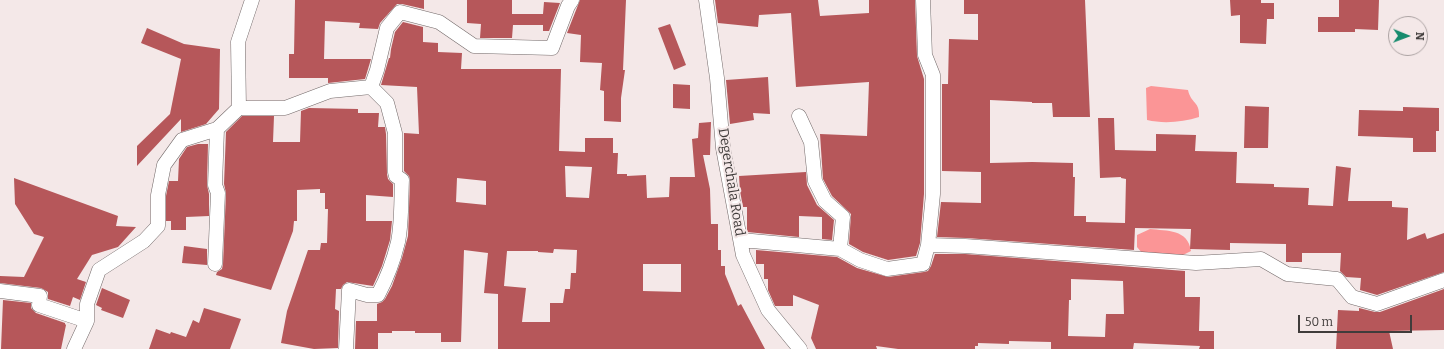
<!DOCTYPE html>
<html>
<head>
<meta charset="utf-8">
<style>
  body { margin:0 }
  #map { position:relative; width:1444px; height:349px; overflow:hidden; background:#f4e8e8; font-family:Bitter,serif }
  canvas { display:block }
  .north { position:absolute; left:1388px; top:16px; width:40px; height:40px; box-sizing:border-box; background:#f4e8e8; border:1px solid #aca3a3; border-radius:50%; rotate:91deg; font-size:11px; font-weight:700; line-height:16px; text-align:center; color:#403c3b }
  .north::after { content:''; display:block; margin:auto; width:14px; height:18px; background:#168b6d; clip-path:polygon(50% 0,100% 100%,50% 72%,0 100%) }
  .scale { position:absolute; left:1298px; top:315px; width:114px; height:18px; box-sizing:border-box; border:2px solid #403c3b; border-top:0; padding-left:5px; font-size:12px; line-height:14px; white-space:nowrap; color:#403c3b; -webkit-text-stroke:3px #f4e8e8; paint-order:stroke }
</style>
</head>
<body>
<div id="map">
<canvas width="1444" height="349"></canvas>
<div class="north">N</div>
<div class="scale">50 m</div>
</div>
<script>
const c = document.querySelector('canvas').getContext('2d');
c.lineJoin = 'round';
function fillPath(path, color) { c.fillStyle = color; c.fill(path, 'evenodd'); }
function stroke(path, color, width, dash) { c.strokeStyle = color; c.lineWidth = width; c.lineCap = dash ? 'butt' : 'round'; c.setLineDash(dash || []); c.stroke(path); }
function write(font, color, halo, rows, align = 'center') {
  c.font = font + ' Bitter,serif'; c.lineWidth = 4; c.setLineDash([]); c.textBaseline = 'middle'; c.strokeStyle = halo; c.fillStyle = color; for (const [text, x, y, turn = 0] of rows) {
    c.save(); c.translate(x, y); c.rotate((+turn || 0) * Math.PI / 180); c.textAlign = isNaN(turn) ? turn : align; if (halo) c.strokeText(text, 0, 0); c.fillText(text, 0, 0); c.restore();
  }
}
fillPath(new Path2D(`
  M1151 86 1188 90C1191 104 1200 101 1199 117 1183 122 1164 124 1147 120L1146 88Z
  M1150 229C1167 231 1188 229 1191 251L1181 256 1142 253 1137 247V235Z`), '#fb9596');
fillPath(new Path2D(`
  M295 0H424V9L402 4H397L380 23 378 29 359 28 360 23 325 21 324 59H371L365 79 328 83V78H289V54H294Z
  M467 0H512V14H543L544 2 560 3 549 31H543V25H513L512 38H480L481 24 467 23Z
  M580 0H626L623 70H625L621 98V122L604 121V91L600 90 602 63 580 62 581 35 567 33Z
  M715 0H818L820 16 869 13V0H915L917 56 924 79V194L920 243 916 256 888 260 863 252 849 244 851 214 832 196 823 179 820 134 867 136 869 82 796 87 791 13 759 15 758 27 718 23Z
  M964 0H1085L1090 117H1053L1052 103H1032V102L990 100V163L1032 162 1073 163V177H1075L1074 216H1086V222L1125 223 1126 179 1121 178V177L1100 178 1098 118H1114L1115 150 1156 151V134L1196 135 1195 151 1237 152 1236 183 1274 184V187L1309 188 1308 205 1333 206 1336 166 1351 168 1348 201H1392V207L1408 208 1407 240 1425 233 1427 239 1444 233V272L1377 295 1360 290 1361 278 1346 277 1340 271 1341 253H1302V262H1286V244L1230 243V250L1190 249 1191 229 1135 228 1134 250 966 238 937 237 941 202 981 203V172L942 171V84H948L949 39 978 40V14H964Z
  M1230 0H1261V3H1274V19H1267L1266 44 1240 43V15L1231 16Z
  M1339 0H1379L1378 30 1355 29V32H1318V17H1339Z
  M403 22 423 27V42L438 43V52L462 53 461 69H561L559 151 585 152V138H613V153H618L617 174H627V176L646 175 647 198 669 197 670 177H695L692 139 698 138 699 123 711 122 710 155H703L710 189 711 224H718V250H721V266H725V274L738 306 741 304 765 349H498V294L484 293 488 253 464 250 461 342H441V333H415V331H392V333H378V349H355L356 321H377V304L382 302 385 299 392 286 402 258 408 236 410 180 409 176 404 171V133L419 134 417 87 381 85 389 58H390L391 49 395 32ZM565 166 592 167 589 198 566 197ZM457 178 486 181V205L456 202ZM554 249 577 250 576 273H571L570 289H565L563 303H550V322H522L526 288 504 286 507 251H538V252L553 253ZM643 264H681V292L643 291Z
  M670 24 686 65 674 70 658 28Z
  M147 28 184 44 220 49 219 109 206 124 181 132V119L137 166V146L170 114 181 59 141 43Z
  M768 77 770 114 753 113 754 120 730 124 726 80Z
  M673 84 690 85V109L673 108Z
  M1245 106 1269 107 1268 148H1244Z
  M1403 107 1439 108V131H1436V152H1413V138L1358 136 1359 110 1403 111Z
  M309 108 358 109V113H379L378 127H385L386 134 387 174 388 179 393 184V197L366 195V221H392L390 240 382 266 373 286 347 282 343 285 341 289H336L335 309 339 311 338 348 314 349 281 343 287 311 308 250H320L321 243H327L328 209H325V193H320V189L297 190V221H294L293 231 271 290 216 275 217 272 222 269 223 264 226 193 224 184 226 132 242 116H274L273 142H300L301 111Z
  M198 144H208L207 185 209 194V216L186 217V230H171V221H166V196L169 181H178L179 159 187 147Z
  M806 172 807 185 817 205 834 220 832 240 822 239V217L799 216V237L747 232V207H743L740 191 739 176Z
  M14 178 118 216 116 226 136 227 118 247 92 255 77 279 86 282 80 300 73 297 70 306 48 299V292L41 288 0 283V276L24 277 44 237 34 234 15 204Z
  M184 246 207 249V265L182 263Z
  M756 250 837 257 857 268 888 277 924 272 928 271 931 266 935 254H965L1185 271V297H1200L1199 331H1214V349H1199L1200 346 1134 343 1133 349H1051V342L1009 341V344L978 343V346H975V349H898L876 346 877 349H816L811 338 819 305 793 295V306H775L768 290V279H764V264H756ZM1071 279 1123 281 1124 314H1106L1105 337 1068 336 1069 300H1071Z
  M102 288 130 300 123 318 101 310 102 308 96 305Z
  M1444 289V330L1389 331 1393 349H1336L1338 310 1359 311V308L1375 312H1380Z
  M3 300 31 303V308L36 313 65 323V324L66 325 61 349H1Z
  M204 308 241 319 230 349H149L156 329 170 334 171 332 186 337 193 320 199 323Z`), '#b6575a');
const street = new Path2D(`
  M706 0 717 78 723 148 743 255 768 310 800 349
  M923 0 925 55 933 75V194L928 245
  M239 108H285L330 91 371 87 377 70 387 28 400 12 439 22 474 46 552 48 568 6 572 0
  M799 116 811 142 815 181 825 201 843 217 840 249
  M741 240 840 249 860 260 887 269 923 264 928 245 965 246 1196 263 1261 259 1287 274 1337 279 1352 297 1377 304 1444 280
  M215 264 218 193 215 185 217 129
  M0 291 40 296 39 305 87 321
  M74 349 87 321V304L99 270 144 241 158 226V195L164 165 182 140 217 129 239 108 238 42 252 0
  M346 349 349 290 367 295H378C386 280 394 259 398 242 402 222 401 200 402 180L396 176 395 172V133L387 103 371 87`);
stroke(street, '#726969', 15);
stroke(street, '#fff', 14);
write('14px', '#403c3b', '#f4e8e8', [
  ["Degerchala Road",731,182,81]
]);
</script>
</body>
</html>
